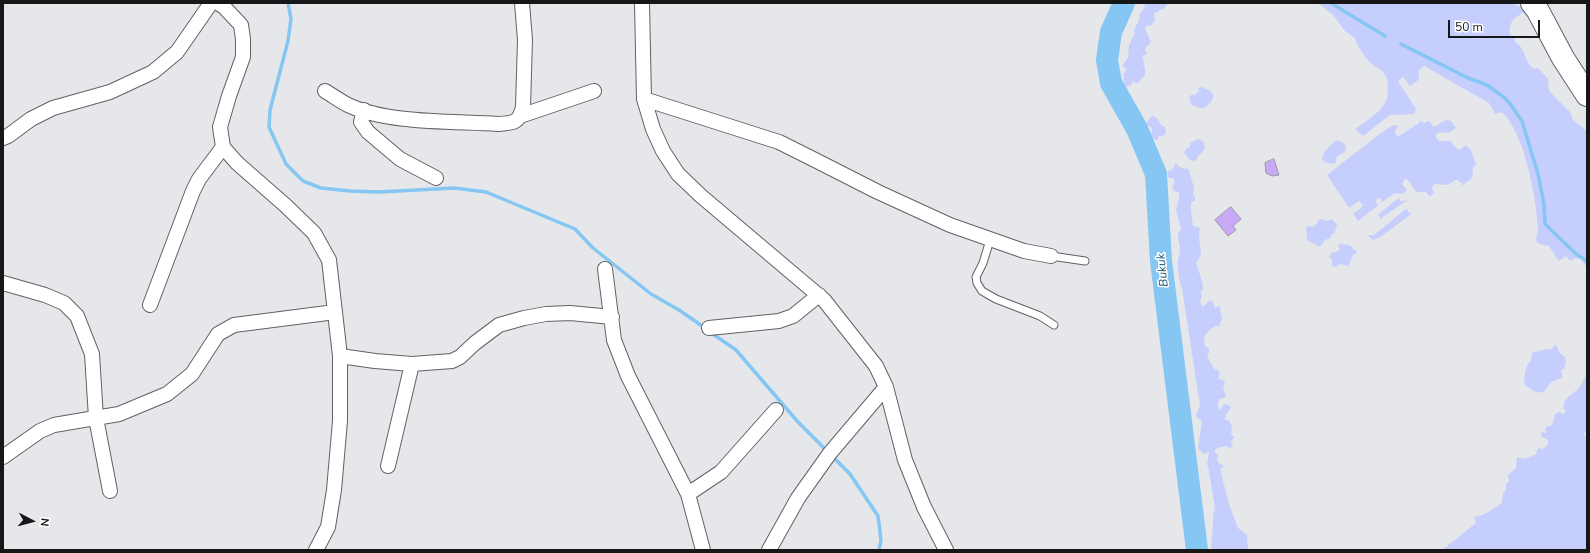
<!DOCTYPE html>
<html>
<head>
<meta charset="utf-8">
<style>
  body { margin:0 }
  #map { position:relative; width:1590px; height:553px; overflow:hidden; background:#e6e7ea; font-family:"Nunito Sans",sans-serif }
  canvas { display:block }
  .frame { position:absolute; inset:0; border:4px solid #171718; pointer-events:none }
  .north { position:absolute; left:12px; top:501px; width:40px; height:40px; -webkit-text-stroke:3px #fff; paint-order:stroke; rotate:96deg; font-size:11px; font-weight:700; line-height:16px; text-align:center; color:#171718 }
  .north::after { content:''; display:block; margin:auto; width:14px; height:18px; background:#171718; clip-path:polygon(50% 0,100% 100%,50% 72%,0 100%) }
  .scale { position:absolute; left:1448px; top:20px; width:92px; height:18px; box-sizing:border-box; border:2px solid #171718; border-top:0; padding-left:5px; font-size:12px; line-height:14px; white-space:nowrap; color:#171718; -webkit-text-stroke:3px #fff; paint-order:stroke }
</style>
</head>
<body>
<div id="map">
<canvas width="1590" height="553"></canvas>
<div class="frame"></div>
<div class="north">N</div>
<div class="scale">50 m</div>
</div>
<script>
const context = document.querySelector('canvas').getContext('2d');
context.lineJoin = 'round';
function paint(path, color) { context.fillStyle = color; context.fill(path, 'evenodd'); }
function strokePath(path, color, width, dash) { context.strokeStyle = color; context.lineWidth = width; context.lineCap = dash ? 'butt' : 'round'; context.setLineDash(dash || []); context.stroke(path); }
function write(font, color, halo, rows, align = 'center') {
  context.font = font + ' "Nunito Sans",sans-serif'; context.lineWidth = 3; context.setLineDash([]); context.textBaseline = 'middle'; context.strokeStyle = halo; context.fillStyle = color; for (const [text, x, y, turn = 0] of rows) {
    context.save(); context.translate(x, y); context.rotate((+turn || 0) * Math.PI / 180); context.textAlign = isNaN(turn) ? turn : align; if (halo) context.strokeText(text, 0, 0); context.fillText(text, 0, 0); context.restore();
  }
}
const green = new Path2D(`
  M1143,3h25l-5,7 -3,-1 -2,3 -4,1 1,7 -4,6 -4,-1 -2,3 6,14 -6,6 2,7h-4l-1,2 2,5 -1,3 2,2v8l-7,8 -6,-1 -1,4 -2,-1 -2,2 -3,-2v-7l-1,-3 4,-6 -5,-3 6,-8 1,-13 6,-12 -1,-3 5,-10 1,-7 5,-6z
  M1318,3h195l4,3h9v4c-7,7 -19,9 -16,25l5,2v5c12,7 8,19 19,27l4,-1 10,11 1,12 21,21 3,8 14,11v137l-6,-9 -6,-1 -5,3 -4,-5 -7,5 -10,-15 -10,-2 -3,-3c0,-5 2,-8 2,-12 -2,-32 -13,-95 -36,-117l-7,2 -6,-11 -65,-37 -5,4c-1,12 2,8 -9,16l-7,-9 -5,4 18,28 -2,5 -24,1 -27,21 -8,-7c15,-11 34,-20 33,-41 0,-8 -1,-12 -6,-17 -3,-3 -7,-4 -10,-7 -7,-7 -15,-17 -17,-26l-10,-7 -12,-16z
  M1201,87c3,1 7,2 9,4 8,5 -1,16 -8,17 -4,0 -7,-2 -11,-4l-2,-7 2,-2h4l4,-4 -1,-3z
  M1152,116l5,2 4,7 4,2 1,6 -3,3h-4l-2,4 -3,-1 -3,-3 1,-8 -5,-3v-3z
  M1446,120l5,1 5,7c-6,4 -9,6 -16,4l-4,2v4l4,3h11l4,6 4,3 7,-5 5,5 5,14 -4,6c4,8 -5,11 -10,16v-3l-6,-3 -9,5 -13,-1 -2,4 2,5 -4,4 -4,-5h-7l-4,-1 -7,-11 -3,-1 -3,5 5,6 -4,4 -8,-1 -13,9 -1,-3 -4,-1 -1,4 2,3 2,-1 -22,17 -5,-7 8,-6 2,-3 -4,-4 -10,7 -22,-33 58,-45 9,-5 4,1 -3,5 1,4 3,1 20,-13 1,-2 4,2 5,-2 5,6z
  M1198,139l5,2 2,6 -4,7 -3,2 -1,3 -2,2 -5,-1 -6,-7 2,-4 4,-2v-4z
  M1336,140l6,2 4,4 -1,6 -8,4 -2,8 -11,-2 -2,-3 3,-8z
  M1176,163l2,3 6,3 3,-1 2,2 5,18 -1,5 2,4v4l-4,1v7l2,17 7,2c0,4 -1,7 -1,10 1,11 5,15 -3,25 3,10 7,17 7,27l-3,2 2,3 -2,7 3,5 7,-7 3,2 2,6 4,-2 2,2 -1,3 1,2 1,6 -3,7h-4c-8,6 -13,9 -10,20l4,3v3l-2,2 2,6 5,9 4,1 2,3 -2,5 6,3 1,3 -2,4 3,8 -4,3 -3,-1 -1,7 2,6 4,-7 6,2 1,2 -5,6 -1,6h3l4,6 -1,8 3,3 -3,5 2,3 -1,2 -3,1 -2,-2 -10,2 -3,3 5,5 -2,2 2,6 4,1v2l-3,2 9,35 9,24 9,7 1,15h-37l2,-27v-8l2,-7 -7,-42 -1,-1 2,-13 -6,2 -5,-6 4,-27 -5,-3 -1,-3 4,-9 -18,-118c-2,-3 -5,-22 -4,-26 0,-4 2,-8 2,-12 0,-5 -2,-9 -2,-13 0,-3 1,-6 3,-8l-5,-19 3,-12v-6l-5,-1 -2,-4 3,-5 -2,-4h-4l-1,-2v-5l4,-1z
  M1415,195l-35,24v-3l-2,-1 23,-19 -2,2 1,3h5z
  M1407,208l1,4 3,2 -29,22 -9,4 -6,-5h7z
  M1321,219l7,2 4,-2 5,6 -3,9h-2l-2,4 -5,2 -5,7 -13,-7 -1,-12 3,-2 3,1 4,-2 2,-5z
  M1340,244l9,1 4,3 -1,2h4l1,4 -2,-1c-5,5 -4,10 -7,13l-8,-2 -4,3 -4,-1v-6l-3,-3 3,-5 2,1 6,-3 -2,-4z
  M1554,346h3l2,6 6,5 1,6 -2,6 -3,1 1,3v5l-11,4 -7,10c-9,2 -13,-3 -20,-8 1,-6 0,-12 3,-18 3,-5 5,-6 5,-13l10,-3 10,-1z
  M1587,374v54l-3,7 3,3v112h-145l34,-27 -2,-6c11,-1 20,-9 28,-14l1,-10 3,-3v-6l3,-3 -1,-6 8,-7 1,-11 8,2 11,-5 2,-6 5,1 5,-4v-5l-6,-3 -1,-5 6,1 -2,-3 2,-4h4l3,-6 1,-6 4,-2 4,2 3,-3 -3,-4 3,-8 13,-11z`);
const stream = new Path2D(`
  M288,3l3,16 -3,22 -18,69 -1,17 17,37 17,17 18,7 29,3 29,1 75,-4 32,4 89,37 18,19 58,46 28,16 26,18
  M1331,3l54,33
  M1401,44l67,34 19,7 18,13 6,7 11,16 16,53 6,30 1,20 31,30 11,7
  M710,332l26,18 62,72 29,29
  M831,455l19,19 28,42 3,24 -2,10`);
const river = new Path2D(`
  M1124,3l-13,29 -4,28 4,23 26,46 19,45 5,87 36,289`);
const building = new Path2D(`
  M1274,159l5,16 -7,1 -6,-3 -1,-10z
  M1231,207l10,12 -8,7 3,4 -8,6 -13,-16z`);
const lane = new Path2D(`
  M990,240l-7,23 -7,14 1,6 5,8 14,8 44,17 14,9
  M1051,256l34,5`);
const street = new Path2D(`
  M218,3l6,4 17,18 2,14v18l-14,39 -9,31 3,20 14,16 48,42 29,28 15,27 11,96v65l-6,69 -6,37 -12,23
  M642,3l2,96 9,30 10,22 15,23 23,22 123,104 52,66 10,21 19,73 19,47 22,43
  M325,91c7,4 15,10 23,14 40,19 106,16 150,19 16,-1 21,-1 25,-17l2,-67 -3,-37
  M644,99l135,43 36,18 63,32 72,33 74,26 27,5
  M364,110l-3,12 7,10 32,27 36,19
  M520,116l74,-25
  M3,138l5,-2 23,-17 22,-11 57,-16 43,-20 24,-20 34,-49
  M605,269l9,71 14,36 60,118 15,56
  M3,283l42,12 19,8 13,13 15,38 4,64 14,73
  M150,305l43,-114 6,-12 24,-32
  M709,328l70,-7 14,-5 26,-21
  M340,356l35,5 37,3 40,-3 8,-4 15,-14 24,-18 25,-7 22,-4 24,-1 42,4
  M3,457l37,-26 14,-6 65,-11 48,-20 25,-20 26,-40 16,-9 101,-13
  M388,466l24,-102
  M688,494l33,-22 55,-62
  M769,550l29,-52 32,-45 56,-66`);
const primary = new Path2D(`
  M1532,3l6,8 25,47 24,37`);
const waterNames = [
  ["Bukuk",1163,270,-96]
];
paint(green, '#c6cefe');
strokePath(stream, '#85c6f2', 3.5);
strokePath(river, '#85c6f2', 22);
paint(building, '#c8a9f8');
strokePath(building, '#9b9a9d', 1);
strokePath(lane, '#616264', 9);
strokePath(street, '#616264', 16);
strokePath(primary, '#616264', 24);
strokePath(lane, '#fff', 7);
strokePath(street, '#fff', 14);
strokePath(primary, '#fff', 22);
write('italic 12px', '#0f5175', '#fff', waterNames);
</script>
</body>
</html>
